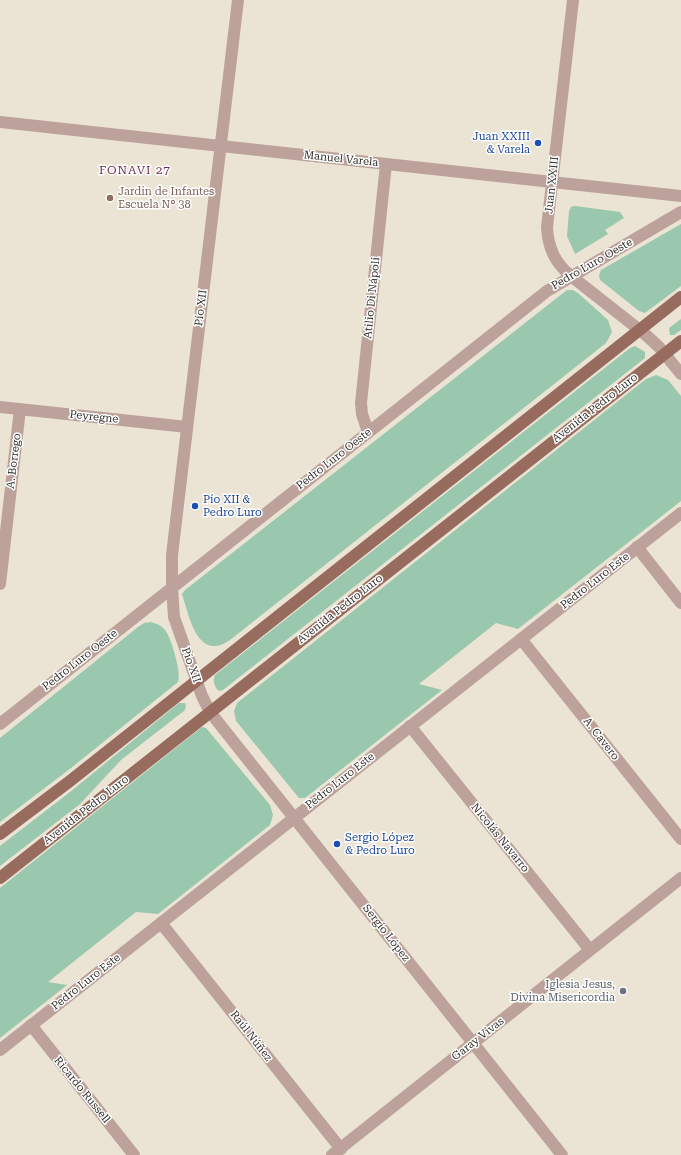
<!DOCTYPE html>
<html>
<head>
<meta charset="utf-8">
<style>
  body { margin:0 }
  canvas { display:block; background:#ebe3d3 }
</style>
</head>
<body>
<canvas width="681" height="1155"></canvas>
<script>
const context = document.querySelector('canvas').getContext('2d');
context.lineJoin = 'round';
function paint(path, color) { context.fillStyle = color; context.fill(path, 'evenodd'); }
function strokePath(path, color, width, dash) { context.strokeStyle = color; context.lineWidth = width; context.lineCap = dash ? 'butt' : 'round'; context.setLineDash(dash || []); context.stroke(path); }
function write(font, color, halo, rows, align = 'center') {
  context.font = font + ' "Roboto Serif",serif'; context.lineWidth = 3; context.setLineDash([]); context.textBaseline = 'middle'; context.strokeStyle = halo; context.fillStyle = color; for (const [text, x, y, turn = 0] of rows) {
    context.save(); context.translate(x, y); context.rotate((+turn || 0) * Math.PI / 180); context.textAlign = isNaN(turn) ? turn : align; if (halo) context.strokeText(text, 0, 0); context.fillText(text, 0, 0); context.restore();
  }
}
const green = new Path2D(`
  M575,206l45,6 4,6 -19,12 3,4 -33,20 -8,-18 2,-25 2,-4z
  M681,224v62l-36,27 -6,-2 -39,-31 -1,-5 2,-5z
  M567,290h6l5,3 30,27 4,12 -6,11 -376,297c-33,23 -41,-25 -48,-46l3,-4z
  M681,319v11l-7,5h-4l-1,-7z
  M635,346l10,6v6l-422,332 -4,1c-4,-3 -7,-11 -4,-16l415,-327z
  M656,375l12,5 13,16v105l-163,128 -22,-6 -77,61 23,6 -137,108h-6l-63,-77 -2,-10 3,-8 409,-324z
  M151,622c6,2 10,3 14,8 6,7 17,44 13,52l-107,86 -71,54v-84l138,-111 6,-4z
  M179,703h6l1,2 -1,5 -64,50 -41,44 -80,62v-20l70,-54z
  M202,727l4,1 64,77 3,10 -3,10 -112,89 -22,-2 -88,70 19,3 -67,53v-150z`);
const minor = new Path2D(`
  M0,122l681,74
  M571,276c-16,-13 -23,-28 -24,-49l26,-227
  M0,407l187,20
  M368,432l-6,-18 -1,-11 25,-239
  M637,547l44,56
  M0,584l20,-175
  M172,588v-33l66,-555
  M521,639l160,200
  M410,726l180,224
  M161,923l180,226
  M31,1025l103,130
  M332,1155l349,-277`);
const tertiary = new Path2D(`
  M571,276l75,59 13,12 22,27
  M172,588l2,29 28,79 8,16 352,443
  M0,724l547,-433 134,-79
  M0,1050l681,-537`);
const primary = new Path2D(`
  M0,834l70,-53 611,-484
  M0,878l681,-537`);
const markers = [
  [538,143,4,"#1a4fb4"],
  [110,198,4,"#8d6e63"],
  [195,506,4,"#1a4fb4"],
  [337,844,4,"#1a4fb4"],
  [623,991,4,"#6b7280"]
];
const transitNames = [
  ["Juan XXIII",530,137,"right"],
  ["& Varela",530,150,"right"],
  ["Pío XII &",203,500],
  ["Pedro Luro",203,513],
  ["Sergio López",345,838],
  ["& Pedro Luro",345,851]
];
const streetNames = [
  ["Manuel Varela",341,159,6],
  ["Juan XXIII",552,185,-84],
  ["Pedro Luro Oeste",592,264,-30],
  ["Atilio Di Nápoli",372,298,-84],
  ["Pío XII",201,308,-83],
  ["Avenida Pedro Luro",595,408,-38],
  ["Peyregne",94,417,6],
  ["Pedro Luro Oeste",334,459,-38],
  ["A. Borrego",14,461,-83],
  ["Pedro Luro Este",595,581,-38],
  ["Avenida Pedro Luro",340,609,-38],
  ["Pedro Luro Oeste",80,660,-38],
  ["Pío XII",191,665,70],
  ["A. Cavero",601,739,52],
  ["Pedro Luro Este",340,781,-38],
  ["Avenida Pedro Luro",86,810,-38],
  ["Nicolás Navarro",500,838,51],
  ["Sergio López",386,933,52],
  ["Pedro Luro Este",86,982,-38],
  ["Raúl Núñez",251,1036,52],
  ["Garay Vivas",478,1039,-38],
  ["Ricardo Russell",82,1090,51]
];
const educationNames = [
  ["Jardin de Infantes",118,192],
  ["Escuela N° 38",118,205]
];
const worshipNames = [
  ["Iglesia Jesus,",615,985],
  ["Divina Misericordia",615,998]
];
const neighbourhoodNames = [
  ["FONAVI 27",135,170]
];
paint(green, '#99c8ae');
strokePath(minor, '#bca29a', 12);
strokePath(tertiary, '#bca29a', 12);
strokePath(primary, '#976b5d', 12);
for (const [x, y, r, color] of markers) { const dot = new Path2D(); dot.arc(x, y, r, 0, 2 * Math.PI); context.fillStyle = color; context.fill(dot); strokePath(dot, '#fff', 1.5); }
write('11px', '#164399', '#fff', transitNames, 'left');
write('11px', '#322f29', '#fff', streetNames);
write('11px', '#785e54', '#fff', educationNames, 'left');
write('11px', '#5b616d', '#fff', worshipNames, 'right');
context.letterSpacing = '1px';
write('12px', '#6e2d4e', '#fff', neighbourhoodNames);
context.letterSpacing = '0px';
</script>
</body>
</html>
